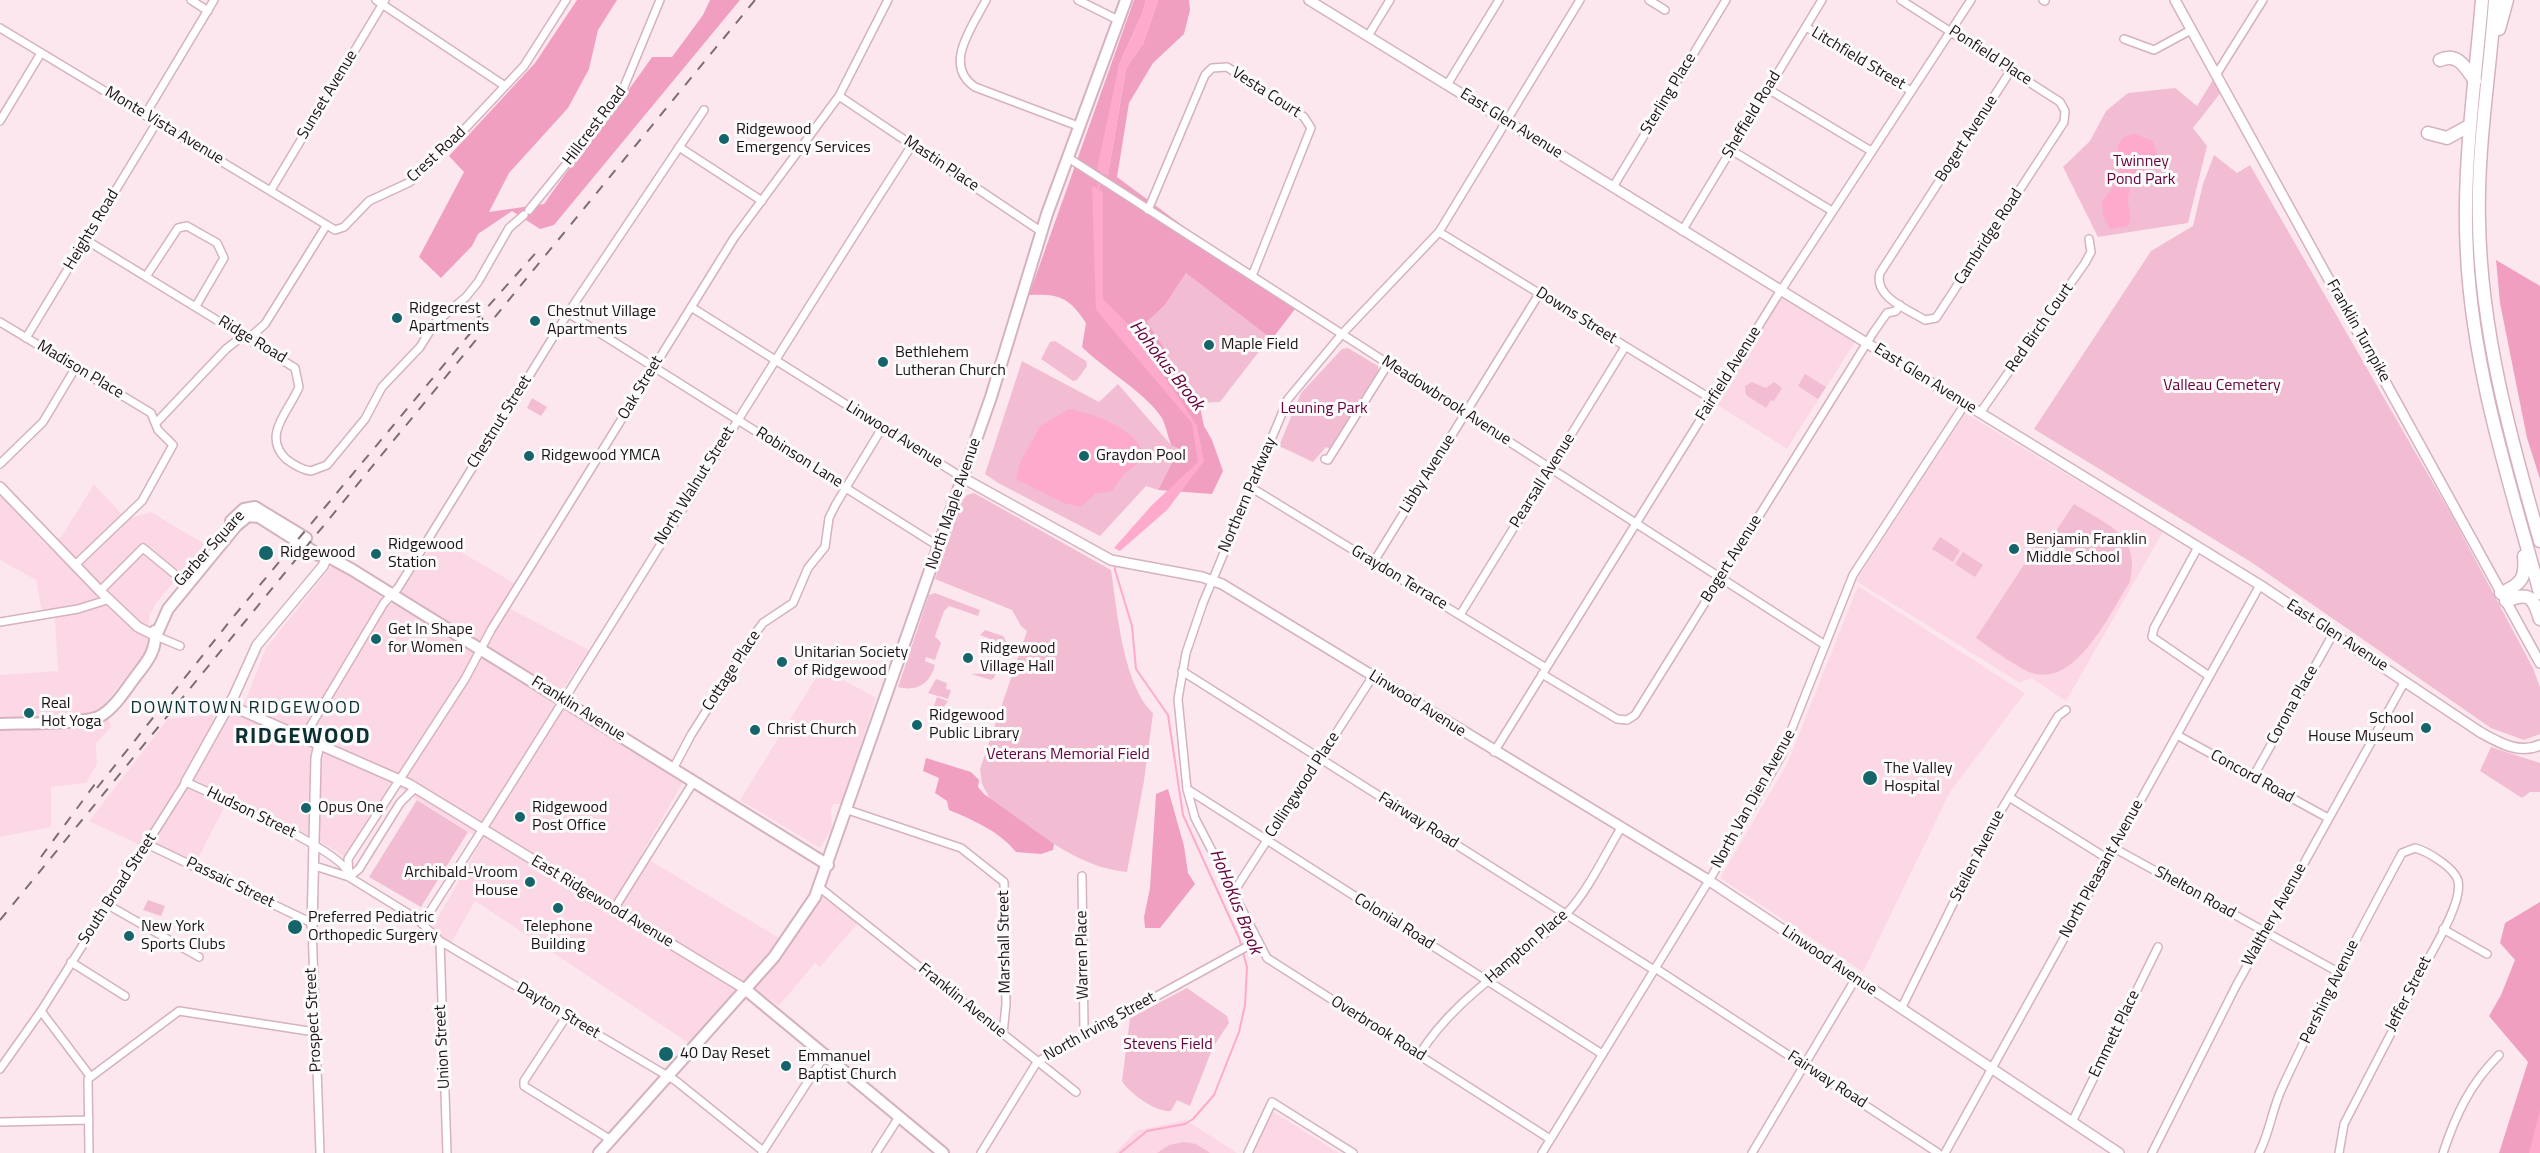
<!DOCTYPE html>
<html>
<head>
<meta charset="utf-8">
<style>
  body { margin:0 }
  canvas { display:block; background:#fde7ef }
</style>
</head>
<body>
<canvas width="2540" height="1153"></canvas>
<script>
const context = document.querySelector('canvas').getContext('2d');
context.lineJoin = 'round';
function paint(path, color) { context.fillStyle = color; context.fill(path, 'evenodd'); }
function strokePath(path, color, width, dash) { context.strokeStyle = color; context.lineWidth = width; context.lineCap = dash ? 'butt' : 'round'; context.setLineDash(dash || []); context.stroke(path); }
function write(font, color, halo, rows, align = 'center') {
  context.font = font + ' "Titillium Web",sans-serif'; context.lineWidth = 6; context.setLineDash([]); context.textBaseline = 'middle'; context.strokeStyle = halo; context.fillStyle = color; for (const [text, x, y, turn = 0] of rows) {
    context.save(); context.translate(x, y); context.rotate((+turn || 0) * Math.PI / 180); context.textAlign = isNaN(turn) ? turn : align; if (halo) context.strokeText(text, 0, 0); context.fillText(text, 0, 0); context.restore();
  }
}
const built = new Path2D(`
  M1781,296l74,46 -68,107 -73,-46z
  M1965,413l198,119 -97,169 -35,-23 -11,5 -164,-102z
  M94,484l32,35 25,-7 55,33 -50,58 -7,13 -1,34 -43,53 6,24 -15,17 1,20 -11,19 -35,4v40l-51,10v-162l58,-4 -3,-52 -14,-11 -5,-28 -36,-20v-65l48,52 14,-11z
  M437,538l82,48 -14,20 84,44 -34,51 128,81 -42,73 138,83 36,-53 43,38 -38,44 -5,-4 -36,43 -31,-22 -58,60 -215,-143 -24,42 -20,-13 51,-90 -91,-57 -46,74 -30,-19 -85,-42 -38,74 -103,-49 79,-102 67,-7 10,-11 21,-53 67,-84 59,41z
  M1858,586l167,107 -75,99 -87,180 -143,-94 67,-114z
  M822,668l54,30 -34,106h-8l-3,6 1,18 -12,20 -80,-48z
  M1272,1111l67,42h-91z
  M1186,1120l51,33h-122l21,-22z`);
const green = new Path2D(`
  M2216,75l6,16 -29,37 14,18 -19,77 -90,14 -35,-70 27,-26 16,-30 22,-18 47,-5 22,18z
  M2214,155l23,18 13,-8 202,351 81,152 7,19v47l-16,6 -33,-12 -240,-166 -217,-133 117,-178 42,-25 10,-42z
  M1186,273l85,63 -51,66 -21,1 -42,-49 -10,-32 18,-17z
  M1055,341l31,20 1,5 -10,14 -4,1 -32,-22 9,-17z
  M1348,348l30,18v10l-47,74 -5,-3 -13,15 -34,-16 22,-53 41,-44z
  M1022,361l77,41 19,-18 53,61 8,4 -21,41 -12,-4 -46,50 -102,-53 -13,-9z
  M1805,374l21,13 -8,12 -20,-13z
  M1752,382l14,6 8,-6 8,6 -8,13 -3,-1 -5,8 -20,-13 -1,-9z
  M532,398l15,9 -6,9 -14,-8z
  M974,493l137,77c6,39 12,115 42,143l-9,68 -17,91c-51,-4 -96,-45 -137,-73l-8,-15 -2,-15 47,-138 -6,-5 -9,-16 -77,-31 27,-78 5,-6z
  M2074,504c34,21 67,31 56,78 -21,32 -56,111 -103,89 -18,-9 -35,-22 -51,-33l66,-101 7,4z
  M1940,537l20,13 -7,12 -21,-13z
  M1963,552l20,13 -8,12 -20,-13z
  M935,593l45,17 -2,6 -29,-10 -5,5 -9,25 6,7 -6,17 -9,-3 -1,4 10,4c-5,19 -18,27 -37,22l31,-92z
  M985,630l18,6 4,7 -13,35 -3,2 -20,-6 19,-1 2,-6 4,1 5,-15 -3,-11 -18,-7z
  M936,679l11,4 -1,6 5,1 -3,9 -20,-6z
  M937,697l11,4 -7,10 -8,-2z
  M2491,747l49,16v29h-10l-8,6 -42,-27z
  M417,800l51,32 -47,75 -52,-30z
  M148,900l17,6 -4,10 -18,-6z
  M1187,988l40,28 2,7 -16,24 -23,59 -13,-6 -6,11c-15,2 -42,-18 -49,-30l8,-63z
  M1184,1142l12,2 14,9h-53l12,-8z`);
const forest = new Path2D(`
  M577,0h40l-19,30 -9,39 -21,39 -59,65 -20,39 55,-8c34,-50 74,-97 108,-147h20l31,-42 7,-15h30l-186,225 -14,4 -28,-18 -34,23 -6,12 -31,32 -22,-21 45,-85 -15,-16 86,-93z
  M1134,0h12l-3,12 -24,53 -11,110 18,-107 17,-24 15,-44h31l1,10 -6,24 -31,29 -24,40 -12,74 178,132 -23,30 -86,-66 -21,32 -18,17 52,81 5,23 8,14 11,31 -11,23 -54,-4 21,-41 -8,-4c-3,-8 -5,-19 -9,-27 -14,-23 -59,-50 -80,-71l4,-24c-17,-26 -27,-29 -57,-28z
  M2496,260l44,26v193l-13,-41 -27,-135z
  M926,758l45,14 8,8 -1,7 6,7 70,50 -1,6 -12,4 -25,-2c-17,-21 -43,-32 -67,-42l-2,-9 -12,-8 4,-15 -16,-7z
  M1168,789l16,57 4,27 7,11 -35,44h-15l-1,-11 6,-29 6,-94z
  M2540,902v251h-41l29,-91 -39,-46 12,-21 14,-35 -15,-17 5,-20z`);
const water = new Path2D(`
  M1146,0h12l-15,44 -17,24 -18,108 -11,-7 22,-104 24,-53z
  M2135,134l18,7 5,15 -4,11c-15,6 -24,15 -26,31 -1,10 6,17 0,28l-18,3 -7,-14 -1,-13 17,-23c1,-17 -10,-43 16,-45z
  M1092,186l11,6v107l33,33 61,94 7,35 -37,49 -47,41 -6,-3 38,-43 46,-43 -6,-39 -96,-113z
  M1069,409c26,5 72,21 75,49l-21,17 -11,16 -17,3 -14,13 -17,-4 -48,-24 4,-16 20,-37z
  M2540,1110v43h-11z`);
const stream = new Path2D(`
  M1098,190l5,-21
  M1115,564v6l17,56 4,43 32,46 15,100 56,123 8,29 -2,38 -6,27 -25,63 -21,24 -8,5 -38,7 -27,22`);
const street = new Path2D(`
  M191,0l17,11
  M376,0l129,86
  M986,0c-13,26 -44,65 -11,87l103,39
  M1078,0l40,20
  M1649,0l16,10
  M1901,0l159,102 5,9 -1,11 -128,196 -11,2c-16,-10 -52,-23 -45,-47l131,-203
  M2043,0l2,1
  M1806,27l105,64
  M0,28l335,202 9,-3 25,-26 41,-19 49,-47 65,-69 42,-66
  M1368,36l22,-36
  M2124,39l30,11 37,-20
  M2216,75l47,-75
  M1447,85l52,-85
  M1768,89l103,62
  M839,96l203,136
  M145,115l69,-115
  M0,121l41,-68
  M679,147l83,54
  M1731,150l101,61
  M1067,157l758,488
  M1613,187l113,-187
  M271,190l114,-190
  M529,210l90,-111 41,-99
  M1148,210l57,-135 7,-7 15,-1 77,50 7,11 -59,148
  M1682,231l140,-231
  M1439,232l274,168
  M86,240l209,128 4,19c-9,23 -38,48 -13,72 8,6 16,11 25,12l16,-6 38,-46 17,-32 38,-40 15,-24 31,-26 12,-15 31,-54 15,-13
  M147,275l31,-47 9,-2 30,17 7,15 -28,48
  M691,307l272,171
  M568,313l370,233
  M0,322l151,91 7,17 15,15 -31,56 -67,64
  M26,338l131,-216
  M249,338l16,-14 61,-98
  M1980,413l105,-150 6,-11 -2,-13
  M156,423l70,-74 18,-14
  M1325,459l3,1 60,-96
  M0,464l43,-42 33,-55
  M1252,488l294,180
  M2198,547l-44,81 -2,9 57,39
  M1373,563l166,-269
  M100,591l43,-43 39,32
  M1460,615l165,-268
  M0,622l78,-13 32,-10
  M156,636l24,10
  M1182,671l472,299
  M1542,674l75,45 10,1 8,-5 238,-382 14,-20 9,-2 4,-6
  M2177,735l151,83
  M304,737l80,-134 14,-15 170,-275 136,-203
  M1494,752l282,-454 195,-298
  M673,769l18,-34 63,-100 9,-12 30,-20 15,-35 17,-21 4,-29 7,-14 46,-76
  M2253,777l80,-143
  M1187,789l415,265
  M2009,797l99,62
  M845,809l116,39 43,34 2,122 -3,30
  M147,844l165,79
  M2114,848l224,124
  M315,866l34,11 68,42 23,22 236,140 87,70
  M1082,876l2,153 3,5
  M349,877l-1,-18 117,-180 26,-49 243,-392 105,-142 49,-96
  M349,877l10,-8 41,-66 15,-15
  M819,887l257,205
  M1233,893l140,-217
  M108,905l91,52
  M614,909l80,-128
  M422,924c166,-257 323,-521 490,-779
  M312,926l8,227
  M2443,929l44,25
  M440,941l7,212
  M71,962l54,34
  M1655,968l283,185
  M1901,1009l90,-182 67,-111 8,-6
  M41,1011l49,65
  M566,1017l-42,64v5l87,54
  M1419,1055c37,-60 100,-93 148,-142 21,-22 38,-59 54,-85
  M0,1069l41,-58 145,-229c28,13 155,68 161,90
  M0,1122l89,-2
  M2072,1122l86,-175
  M1550,1139l-283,-181 -72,-140 -8,-29 -9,-90 8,-46 17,-50 85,-204 54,-65 97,-102 141,-232
  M89,1153l-1,-74 91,-68 136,21
  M762,1153l63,-98
  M876,1153l23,-36
  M981,1153l56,-91 220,-121
  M1248,1153l24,-51 81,51
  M1542,1153l171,-279 68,-118 72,-181 112,-171
  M1752,1153l104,-175
  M1945,1153l315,-568
  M2152,1153l84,-167 169,-305
  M2259,1153c11,-21 13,-44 23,-65 37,-80 78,-157 120,-235l13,-5c12,3 40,20 43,33 7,28 -48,101 -58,135l-56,108 -5,29
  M2443,1153c13,-39 27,-69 56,-98`);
const secondary = new Path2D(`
  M1309,0l951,585 220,147c18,10 39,23 60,13
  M2175,0l365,663
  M963,478l148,82 91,17 20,7 483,294 414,275
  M0,487l100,104 38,36 18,9
  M229,705l180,79 336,205
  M186,782l48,-86 23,-51 66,-79 4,-10
  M312,926l4,-168 3,-14`);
const primary = new Path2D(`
  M231,521l13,-12 11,-2 51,31
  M156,636l12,-27 68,-83 12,-10 11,1 60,38 8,1 24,13 477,296
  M0,724c20,-1 88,1 102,-9 14,-9 24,-26 34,-39 11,-14 21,-26 19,-45
  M745,989l198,164
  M599,1153l175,-196 41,-60 176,-500 56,-183 79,-214`);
const highway = new Path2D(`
  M2482,0c-7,85 -20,169 -15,255 6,116 42,226 73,338
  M2495,0c-5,74 -18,147 -16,222 2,110 31,214 61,319
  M2499,29l8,-29
  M2440,60c18,-8 26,8 35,21
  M2428,133l19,5 22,-12
  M2501,593c21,-9 25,-15 23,-37
  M2506,601c23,-9 27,-5 34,18`);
const rail = new Path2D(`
  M475,321l66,-74
  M97,788l137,-172 249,-298
  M41,857l57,-77
  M0,920l755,-920`);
const markers = [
  [724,139,6,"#15646a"],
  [397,318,6,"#15646a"],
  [535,321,6,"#15646a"],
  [1209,345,6,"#15646a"],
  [883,362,6,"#15646a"],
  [529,456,6,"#15646a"],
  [1084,456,6,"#15646a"],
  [2014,549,6,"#15646a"],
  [266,553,8,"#15646a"],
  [376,554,6,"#15646a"],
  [376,639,6,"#15646a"],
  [968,658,6,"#15646a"],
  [782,662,6,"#15646a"],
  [29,713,6,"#15646a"],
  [917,725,6,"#15646a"],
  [2426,728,6,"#15646a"],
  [755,730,6,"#15646a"],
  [1870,778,8,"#15646a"],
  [306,808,6,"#15646a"],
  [520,817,6,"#15646a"],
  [530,882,6,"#15646a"],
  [558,908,6,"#15646a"],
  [295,927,8,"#15646a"],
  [129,936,6,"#15646a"],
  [666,1054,8,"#15646a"],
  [786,1066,6,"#15646a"]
];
const streetNames = [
  ["Ponfield Place",1990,56,33],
  ["Litchfield Street",1858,59,31],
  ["Vesta Court",1266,93,33],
  ["Sterling Place",1669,94,-59],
  ["Sunset Avenue",328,95,-59],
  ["Sheffield Road",1752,115,-59],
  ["East Glen Avenue",1511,124,32],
  ["Monte Vista Avenue",164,126,31],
  ["Hillcrest Road",595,126,-53],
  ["Bogert Avenue",1967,139,-57],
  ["Crest Road",437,155,-43],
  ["Mastin Place",941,164,34],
  ["Heights Road",92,230,-59],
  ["Cambridge Road",1989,237,-57],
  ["Downs Street",1576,316,32],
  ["Red Birch Court",2040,328,-55],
  ["Franklin Turnpike",2358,331,61],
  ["Ridge Road",252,340,31],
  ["Madison Place",80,370,31],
  ["Fairfield Avenue",1729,374,-58],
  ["East Glen Avenue",1925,379,32],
  ["Oak Street",641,388,-59],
  ["Meadowbrook Avenue",1446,401,33],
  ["Chestnut Street",500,422,-58],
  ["Linwood Avenue",894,435,32],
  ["Robinson Lane",799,458,32],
  ["Libby Avenue",1428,474,-58],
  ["Pearsall Avenue",1543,481,-58],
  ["North Walnut Street",695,486,-58],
  ["Northern Parkway",1248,495,-67],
  ["North Maple Avenue",954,504,-71],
  ["Garber Square",210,549,-48],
  ["Bogert Avenue",1732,559,-58],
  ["Graydon Terrace",1399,578,31],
  ["East Glen Avenue",2337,636,33],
  ["Cottage Place",732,671,-57],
  ["Linwood Avenue",1417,704,32],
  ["Corona Place",2293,705,-61],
  ["Franklin Avenue",578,709,32],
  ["Concord Road",2252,777,29],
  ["Collingwood Place",1303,785,-57],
  ["North Van Dien Avenue",1754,799,-61],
  ["Hudson Street",251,813,26],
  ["Fairway Road",1418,821,32],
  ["Steilen Avenue",1978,856,-63],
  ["North Pleasant Avenue",2102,869,-61],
  ["Passaic Street",230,883,26],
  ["South Broad Street",118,889,-57],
  ["Shelton Road",2195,893,29],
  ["East Ridgewood Avenue",602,902,31],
  ["Walthery Avenue",2275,915,-61],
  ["Colonial Road",1394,922,32],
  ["Marshall Street",1005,942,-91],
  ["Hampton Place",1527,947,-41],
  ["Warren Place",1083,955,-91],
  ["Linwood Avenue",1829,961,34],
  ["Pershing Avenue",2330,992,-64],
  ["Jeffer Street",2409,994,-63],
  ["Franklin Avenue",962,1001,39],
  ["Dayton Street",558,1011,31],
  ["Prospect Street",314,1020,-93],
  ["North Irving Street",1100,1027,-29],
  ["Overbrook Road",1378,1029,32],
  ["Emmett Place",2115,1034,-64],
  ["Union Street",443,1047,-93],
  ["Fairway Road",1827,1080,33]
];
const poiNames = [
  ["Ridgewood",736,130],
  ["Emergency Services",736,148],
  ["Ridgecrest",409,309],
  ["Apartments",409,327],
  ["Chestnut Village",547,312],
  ["Apartments",547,330],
  ["Maple Field",1221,345],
  ["Bethlehem",895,353],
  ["Lutheran Church",895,371],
  ["Ridgewood YMCA",541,456],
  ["Graydon Pool",1096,456],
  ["Benjamin Franklin",2026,540],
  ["Middle School",2026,558],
  ["Ridgewood",388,545],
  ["Station",388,563],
  ["Ridgewood",280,553],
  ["Get In Shape",388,630],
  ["for Women",388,648],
  ["Ridgewood",980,649],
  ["Village Hall",980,667],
  ["Unitarian Society",794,653],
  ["of Ridgewood",794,671],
  ["Real",41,704],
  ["Hot Yoga",41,722],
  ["Ridgewood",929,716],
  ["Public Library",929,734],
  ["School",2414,719,"right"],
  ["House Museum",2414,737,"right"],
  ["Christ Church",767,730],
  ["The Valley",1884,769],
  ["Hospital",1884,787],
  ["Opus One",318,808],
  ["Ridgewood",532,808],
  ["Post Office",532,826],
  ["Archibald-Vroom",518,873,"right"],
  ["House",518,891,"right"],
  ["Preferred Pediatric",308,918],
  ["Orthopedic Surgery",308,936],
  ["New York",141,927],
  ["Sports Clubs",141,945],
  ["Telephone",558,927,"center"],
  ["Building",558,945,"center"],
  ["40 Day Reset",680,1054],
  ["Emmanuel",798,1057],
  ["Baptist Church",798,1075]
];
const parkNames = [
  ["Twinney",2141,162],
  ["Pond Park",2141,180],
  ["Valleau Cemetery",2222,386],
  ["Leuning Park",1324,409],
  ["Veterans Memorial Field",1068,755],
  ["Stevens Field",1168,1045]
];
const waterNames = [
  ["Hohokus Brook",1166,366,52],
  ["HoHoKus Brook",1235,902,68]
];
const neighbourhoodNames = [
  ["DOWNTOWN RIDGEWOOD",246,709]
];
const districtNames = [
  ["RIDGEWOOD",303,738]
];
paint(built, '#fcd8e6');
paint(green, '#f2bdd2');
paint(forest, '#f19fc1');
paint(water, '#fdaacc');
strokePath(stream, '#fdaacc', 2);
strokePath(street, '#d5b2bf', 10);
strokePath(secondary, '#d5b2bf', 12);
strokePath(primary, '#d5b2bf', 14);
strokePath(highway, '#d5b2bf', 15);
strokePath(street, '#fff', 7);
strokePath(secondary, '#fff', 9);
strokePath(primary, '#fff', 10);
strokePath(highway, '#fff', 12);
strokePath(rail, '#7d6d73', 2, [10, 10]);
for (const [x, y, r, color] of markers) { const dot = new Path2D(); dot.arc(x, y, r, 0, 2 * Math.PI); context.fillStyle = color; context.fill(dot); strokePath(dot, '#fbfbfb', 2); }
write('16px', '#1e1217', '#fbfbfb', streetNames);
write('16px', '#1e1217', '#fbfbfb', poiNames, 'left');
write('16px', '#66033d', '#fbfbfb', parkNames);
write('italic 18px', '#64003b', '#fbfbfb', waterNames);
context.letterSpacing = '1.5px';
write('18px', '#0c2f32', '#fbfbfb', neighbourhoodNames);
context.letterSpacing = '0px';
context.letterSpacing = '1.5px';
write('bold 22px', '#0c2f32', '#fbfbfb', districtNames);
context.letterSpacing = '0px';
</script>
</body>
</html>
